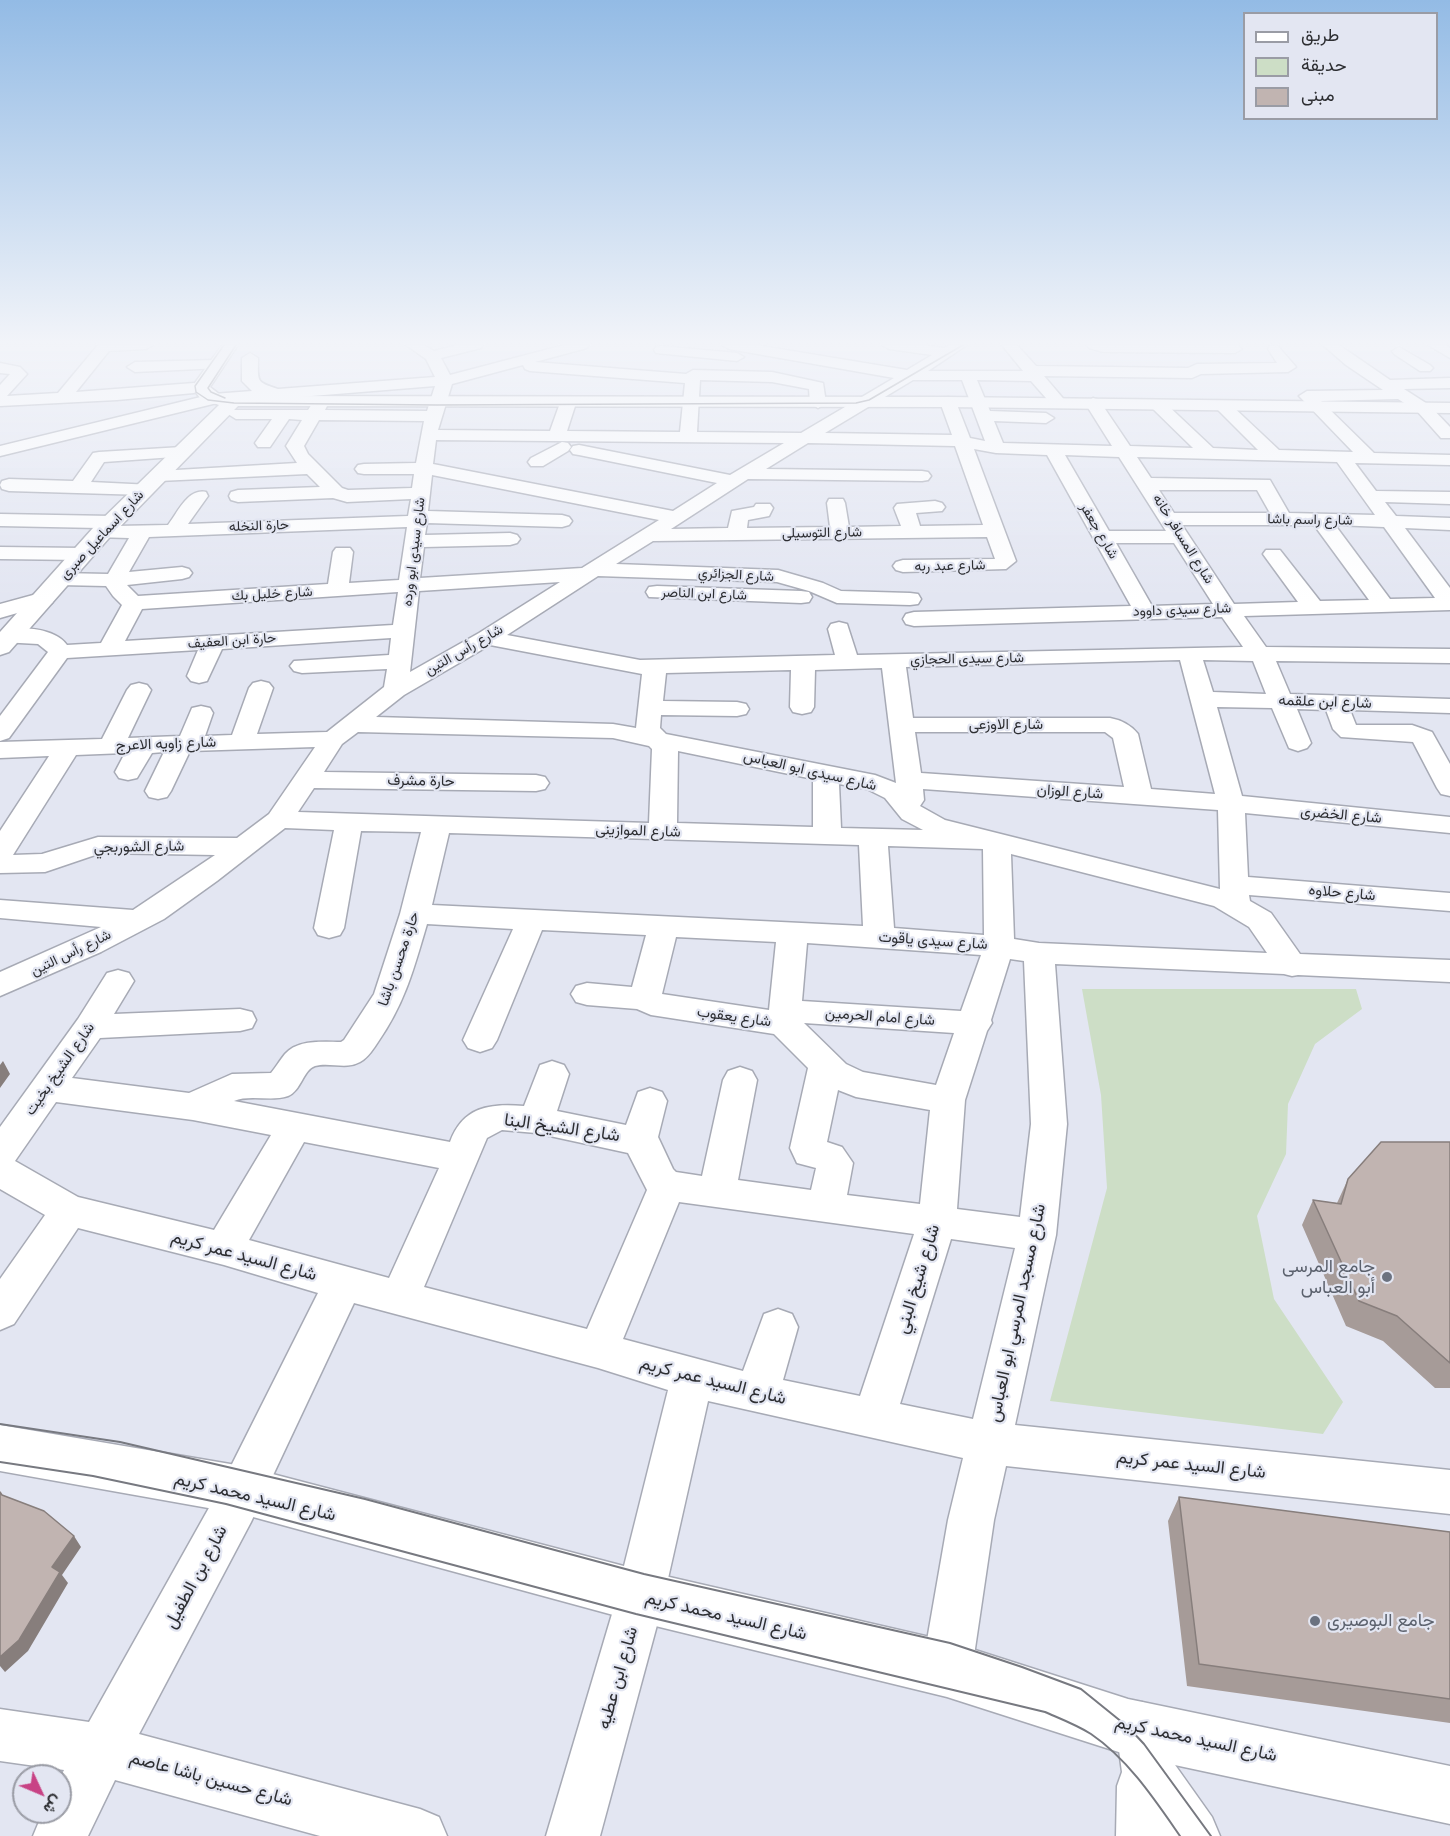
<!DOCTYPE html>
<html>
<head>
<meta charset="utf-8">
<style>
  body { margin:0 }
  #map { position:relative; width:1450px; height:1836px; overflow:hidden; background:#e3e6f2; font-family:"PT Sans",Vazirmatn,sans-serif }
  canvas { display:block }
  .legend { position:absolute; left:1243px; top:12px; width:195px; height:108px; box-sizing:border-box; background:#e3e6f2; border:2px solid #9a9ca5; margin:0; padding:8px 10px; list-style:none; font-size:18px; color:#2d2e32 }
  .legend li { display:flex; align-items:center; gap:12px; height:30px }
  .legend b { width:30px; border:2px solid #9a9ca5 }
  .north { position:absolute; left:12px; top:1764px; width:60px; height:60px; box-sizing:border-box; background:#e3e6f2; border:2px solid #9a9ca5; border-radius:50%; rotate:134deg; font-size:16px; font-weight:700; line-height:24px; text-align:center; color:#2d2e32 }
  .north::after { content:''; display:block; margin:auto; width:21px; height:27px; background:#c84385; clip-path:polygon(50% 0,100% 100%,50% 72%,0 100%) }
</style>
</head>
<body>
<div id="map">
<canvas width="1450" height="1836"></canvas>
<ul class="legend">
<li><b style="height:8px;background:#fff"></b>طريق</li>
<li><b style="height:16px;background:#cddec6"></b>حديقة</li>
<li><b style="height:16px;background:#c1b4b1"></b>مبنى</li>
</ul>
<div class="north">ش</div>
</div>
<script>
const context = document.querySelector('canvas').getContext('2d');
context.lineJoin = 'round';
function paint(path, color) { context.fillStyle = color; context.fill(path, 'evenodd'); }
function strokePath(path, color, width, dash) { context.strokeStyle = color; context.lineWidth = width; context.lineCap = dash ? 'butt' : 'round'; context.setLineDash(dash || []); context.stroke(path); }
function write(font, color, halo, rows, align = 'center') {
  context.font = font + ' "PT Sans",Vazirmatn,sans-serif'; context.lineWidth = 4.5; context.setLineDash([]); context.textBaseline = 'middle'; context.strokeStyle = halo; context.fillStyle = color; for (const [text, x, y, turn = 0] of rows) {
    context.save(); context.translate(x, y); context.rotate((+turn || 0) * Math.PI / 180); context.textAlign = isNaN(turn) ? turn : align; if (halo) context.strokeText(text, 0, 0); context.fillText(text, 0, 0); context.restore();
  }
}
const green = new Path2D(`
  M1082,989h274l6,20 -47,35 -27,60 -2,50 -29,62 17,83 69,103 -20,32 -273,-33 57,-213 -6,-93z`);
const minor = new Path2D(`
  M98,345h55l-7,4 -37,2 -33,41 118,-9 8,5 -8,5 -77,7 -117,6v-21l10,-11 -10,-1v-10l20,4 7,7 -20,22 51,-3z
  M406,345h18l10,6 24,-6h25l-2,3 -40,10 9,17 114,-30h25l-2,3 -52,14 151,12 7,-4 79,2 51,11 3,20 -8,5 -8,-5 -1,-14 -37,-7 -72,-2 -3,52 104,1 93,-55 -165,-29 -7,-4h34l151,25 25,-15 -43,-6 -7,-4h40l22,3 5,-3h18l-39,26h95l-21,-26h15l19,21 152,2 9,-4 80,-1 -9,-14 2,-3 7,-1 19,22 -8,5 -87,2 -9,4 -148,-2 23,27 -8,5 -6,-2 -22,-25 -54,-1 13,31 56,2 8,5 -8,5 -52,-2 9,22 109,3 -27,-43 8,-5 6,2 31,46 63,2 -42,-41 -2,-3 2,-3h12l50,47 45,2 -41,-41 -2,-3 8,-5 6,2 50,47 74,2 -54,-56 8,-5 76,-1 -37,-25 -23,-20h16l51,35 60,-2v10l-46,1 25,16 21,22v11h-9l-24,-27 -19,-12 -77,2 53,52 76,2v10l-95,-2 21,28 74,1v12l-65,-2 11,14 54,2v12l-45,-2 45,60v22l-206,6 22,31 184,2v14l-174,-2 14,33 160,5v14l-100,-3 6,15h56l20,7 18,32v32l-9,-2 -4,-6 -24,-46 -72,-5 -8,-8 -7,-19 -29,-1 14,34 -4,5 -9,3 -9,-3 -17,-40 -55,-1 25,89 208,21v16l-205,-20 3,64 202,16v18l-201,-16 1,6 21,12 29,41 150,6v22l-152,-7 -6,1 -8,-2 -229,-10 12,160 -11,111 -41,190 435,45v44l-444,-48 -12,54 -22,149 -7,18 -18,7 -18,-7 -7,-18 26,-149 15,-62 -255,-57 -48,213 -60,222h-54l66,-222 56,-224 -70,-22 -244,-65 -103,219 -112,212 281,75 19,8 8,19h-127l-205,-56 -27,56h-55l10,-24h17v-34l4,-8 -64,-9v-52l89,13 130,-232 99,-197 -94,-28 -146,-37 -64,96 -14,6v-51l45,-64 -45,-26v-62l78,-108 29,-46 11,-3 11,3 5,8 -20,33 126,-5 12,3 4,8 -4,8 -12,3 -140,7 -28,40 117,15 43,-19 39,-1c5,-6 9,-13 14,-19 13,-15 38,-12 56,-12l3,-2 30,-46 26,-80 21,-82 -60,-1 -17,97 -4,7 -11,3 -11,-3 -4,-7 20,-98 -49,-2 -68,53 -53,38 -63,33 -101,44v-24l101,-45 -101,-9v-18l133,10 82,-55 -114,-2 -56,19 -45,1v-42l49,-75 -49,2v-16l102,-3 25,-49 4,-5 8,-2 8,2 4,5 -23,48 52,-2 12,-28 9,-2 9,2 3,5 -8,23 27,-1 17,-47 4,-5 8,-2 8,2 4,5 -16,46 70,-2 57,-45 3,-18 -85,4 -8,-2 -4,-5 4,-5 95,-6 2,-17 -169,11 -15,32 -8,2 -8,-2 -4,-5 11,-26 -131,8 -58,80 -9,3v-25l48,-64 -10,-8 -37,-2 -1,-8c17,-10 55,-6 67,11l34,-2 21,-38 -9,-9 -7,-10 -46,-1 -7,-2 -3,-4 3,-4 7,-2 48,1 21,-36 -35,-1 -3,-4 3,-4 5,-1 -99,-2v-12l112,2 7,2 3,4 -5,4 51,-1c10,-13 20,-37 38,-33l2,4 -20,28 220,-8 3,-17 -64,3 -14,-4 -95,4 -7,-2 -2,-4 2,-4 7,-2 82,-3 -13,-13 -148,7 -6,-1 -3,-4 3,-4 6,-1 138,-8 -11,-17 16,-26 -13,-1 -19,28h-12l-3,-4 17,-24h-36l-8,-5 2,-4h78l7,-11 6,-2 8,5 -4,8 102,1 8,-25 -222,18 -213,52v-10l213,-52 39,-3 -10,-10v-23l8,-5 8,5c0,23 -3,24 20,31l157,-12 -9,-18zM523,365l2,4 5,2 155,12 -5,49 -113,-1 9,-28 -8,-5 -8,5 -10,28 -112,-1 14,-46zM913,380h49l23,61 -15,-3 -14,-36 -8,-5 -8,5 12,33 -127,-2zM319,420l105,1 -8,42 -52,1 -6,1 -3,4 3,4 6,1h50l-2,14 -64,2 -6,-2 -34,-34 -4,-8zM436,440l348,3 -54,32 -151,-30 -6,1 -3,4 3,4 6,1 138,28 -44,28 -240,-47zM808,443l147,3 28,79 -63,1 -4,-13 26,-2 3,-4 -3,-4 -7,-2 -38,3 -3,4 7,18 -52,1 -4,-24 -2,-4h-14l-2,4 3,24 -83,1 1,-8 21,-4 4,-8 -3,-4h-14l-2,3 -22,4 -4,17 -57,1 77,-50 174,2 6,-1 3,-4 -3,-4 -6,-1 -156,-2zM974,449l22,4 51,2 84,151 -217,6 -8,2 -3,5 3,5 8,2 308,-9 21,30 -386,8 -10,-31 -8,-2 -8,2 -3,5 7,26 -195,5 -133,-25 91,-59 179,6 32,9 28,12 73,2 8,-1 3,-5 -3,-5 -8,-1 -69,-2 -18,-8 -45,-13 -162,-6 37,-23 334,-4 8,22 -92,1 -7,2 -3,4 3,4 7,2 103,-3 10,-8zM1065,455l54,2 47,74h-57zM1137,457l200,5 38,53 -86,-2 -19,-33 -119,-2zM432,475l227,45 -77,48 -162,10 4,-31 86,-2 7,-2 3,-4 -3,-4 -7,-2 -85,2 2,-12 135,4 7,-2 3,-4 -3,-4 -7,-2 -134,-4zM1159,490h98l13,23h-96zM1182,525h132l55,75 -49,1 -40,-51h-14l-3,4 35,48 -64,2zM1335,525l49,2 51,71 -45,1zM407,527l-8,53 -50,3 4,-31 -3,-4h-14l-3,4 -5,32 -190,12 -11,-11 55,-6 7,-2 3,-4 -3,-4 -7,-2 -53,5 20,-35zM1116,543h58l39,61 -61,2zM560,582l-81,51 -69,39 9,-81zM398,592l-5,33 -268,16 17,-32zM490,645l152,29 -6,54 -23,-4 -237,-7 28,-22zM1180,660l35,134 -64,-5 -13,-55c-7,-9 -17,-14 -28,-16h-197l-7,-51zM1203,660l50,1 13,33 -53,-2zM882,668l14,115 -21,-8 -209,-41 -6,-6 1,-13 76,1 9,-2 3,-5 -3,-5 -9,-2 -74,-1 3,-28 125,-3 -1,37 3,5 9,2 9,-2 3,-5 1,-37zM358,732l255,6 36,8 3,3 -3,74 -351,-11 16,-24 222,3 9,-2 4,-6 -4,-6 -9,-2 -212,-3 18,-28zM915,732h190l8,6 11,49 -203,-14zM315,747l-46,67 -32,24 -139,-1 -56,17 -29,1 63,-100 49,-2 -10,19 4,6 9,2 9,-2 15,-25 12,-1 -19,39 4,6 9,2 9,-2 4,-6 19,-40zM678,751l135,28v48l-136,-4zM839,784l28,5 18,9 17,21 21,11 -82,-2zM923,789l295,21 2,79 -275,-69 -25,-14 4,-6zM449,833l410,12 4,81 -431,-21zM888,846l95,3 1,86 -90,-7zM1011,854l203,52 35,21 18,26 -228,-10 -25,-4zM427,924l86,5 -50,111 5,8 12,4 12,-4 5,-8 45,-110 104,5 -14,52 -45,-4 -11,3 -5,8 5,8 11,3 50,4 14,6 123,19 34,34 -18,80 7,15 19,5 -5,22 -73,-10 19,-100 -5,-9 -12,-4 -12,4 -5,9 -21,96 -26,-4 -3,-3 -15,-32 9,-36 -5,-9 -12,-4 -12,4 -12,33 -69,-14 12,-37 -5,-9 -12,-4 -12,4 -16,41c-35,-3 -61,1 -74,36l-216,-41c16,-7 37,1 54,-5 13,-5 15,-26 27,-30 15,-4 31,4 45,-4 9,-5 13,-13 18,-20 27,-39 36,-74 49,-118zM676,937l100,5 -7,68 -107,-16zM807,943l174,12 -20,56 -159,-10zM1010,959l14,2 7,163 -11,93 -63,-8 8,-109 22,-69 5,-8 -1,-3zM804,1023l150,10 -18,52 -73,-13 -17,-8zM838,1090l18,7 74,13 -10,94 -73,-9 6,-32 -11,-16 -15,-5zM56,1102l137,18 78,15 -57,95 -136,-33 -63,-36zM502,1130l34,3 92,20 19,37 -60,139 -163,-42 63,-149zM304,1142l135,26 -50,110 -140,-38zM679,1202l235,32 -54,162 -77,-16 15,-53 -6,-13 -14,-5 -14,5 -21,57 -120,-32zM951,1239l64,9 -42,171 -73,-15z
  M1087,345h150l5,4 -7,4 -132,-1 -14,-4z
  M1428,345h18l4,3v10z
  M661,346l76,7 7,4 -7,4 -81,-8 -2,-3 2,-3z
  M1399,347l31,18 3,3 -3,3h-10l-26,-17 -2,-3z
  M216,360l8,5 -3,3 -86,4 -8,-5 8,-5z
  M562,442l6,1 3,4 -3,4 -25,15h-12l-3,-4 3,-4z
  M182,447l6,1 3,4 -3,4 -84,6 -13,20 61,3 2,4 -2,4 -7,2 -136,-4 -7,-2 -2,-4 2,-4 7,-2 64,2 20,-28 6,-1z
  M0,547l82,1 7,2 3,4 -3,4 -7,2 -82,-1z
  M657,586l144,5 8,1 3,5 -3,5 -8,1 -152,-6 -3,-5 3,-5z
  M44,592l8,1 3,5 -3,5 -52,15v-14z
  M1142,1702l18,8 8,18 5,34 39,55 8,19h-104l1,-50 5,-14 -6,-44 8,-18z`);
const major = new Path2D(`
  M222,345h16l-28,42 9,7 14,2 715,1 502,6v10l-502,-6 -710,-1 -129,132 -100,114 -9,3v-23l93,-104 126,-123 -19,-7 -8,-11z
  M0,1425l242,41 397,104 308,71 181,58 322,67v58l-322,-69 -181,-58 -308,-75 -397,-108 -242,-43z`);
const tramFar1 = new Path2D(`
  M224,345l-29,41 1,6 12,8 26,3 203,2 419,-2 13,-3 94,-55
  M225,398l-14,-6 -3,-4 28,-43`);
const tram = new Path2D(`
  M0,1424l120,18 245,57 279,75 306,69 72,24 59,22 47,38 16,17 67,92
  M0,1462l93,14 133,28 410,110 409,98c16,7 32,13 46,22 37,25 64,66 89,102`);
const wall = new Path2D(`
  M1450,1142v246h-15l-52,-47 -37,-15 -44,-101 11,-25 24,3 11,-24z
  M1179,1497l271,35v191l-263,-37 -19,-165z`);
const shadedWall = new Path2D(`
  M3,1061l7,13 -10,14v-23z
  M74,1536l7,11 -19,28 6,8 -40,68 -23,21 -5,-6v-9l52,-90z`);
const building = new Path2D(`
  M1381,1142h69v221l-53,-47 -38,-15 -46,-101 28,4 7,-25z
  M0,1492l2,3 42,16 30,25 -22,31 8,5 -41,68 -19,17z
  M1179,1497l271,35v167l-251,-35z`);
const markers = [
  [1387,1277,6,"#6b7280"],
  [1315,1621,6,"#6b7280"]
];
const farStreetnames = [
  ["شارع راسم باشا",1310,520,1],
  ["حارة النخله",259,526,-2],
  ["شارع جعفر",1099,531,60],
  ["شارع التوسيلى",822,533,-1],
  ["شارع اسماعيل صبرى",102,535,-47],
  ["شارع المسافر خانه",1183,539,58],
  ["شارع سيدى ابو ورده",414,552,-83],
  ["شارع عبد ربه",950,566,-1],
  ["شارع الجزائري",736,575,3],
  ["شارع خليل بك",272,594,-3],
  ["شارع ابن الناصر",704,594,2],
  ["شارع سيدى داوود",1182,610,-2],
  ["حارة ابن العفيف",232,641,-4],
  ["شارع رأس التين",464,650,-30],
  ["شارع سيدى الحجازي",967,659,-1],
  ["شارع رأس التين",71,953,-26]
];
const streetNames = [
  ["شارع ابن علقمه",1325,702,2],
  ["شارع الاوزعى",1006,725],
  ["شارع زاويه الاعرج",166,744,-2],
  ["شارع سيدى ابو العباس",810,771,13],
  ["حارة مشرف",421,781,1],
  ["شارع الوزان",1070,792,4],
  ["شارع الخضرى",1341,815,5],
  ["شارع الموازينى",638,831,2],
  ["شارع الشوربجي",139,847,-1],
  ["شارع حلاوه",1342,893,5],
  ["شارع سيدى ياقوت",933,941,4],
  ["حارة محسن باشا",399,959,-71],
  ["شارع يعقوب",734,1017,8],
  ["شارع امام الحرمين",880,1017,4],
  ["شارع الشيخ بخيت",60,1069,-55]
];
const nearStreetnames = [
  ["شارع الشيخ البنا",562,1128,8],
  ["شارع السيد عمر كريم",244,1256,15],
  ["شارع شيخ البني",918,1279,-73],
  ["شارع مسجد المرسي ابو العباس",1017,1313,-78],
  ["شارع السيد عمر كريم",713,1381,14],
  ["شارع السيد عمر كريم",1191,1465,6],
  ["شارع السيد محمد كريم",255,1497,13],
  ["شارع بن الطفيل",196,1577,-62],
  ["شارع السيد محمد كريم",726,1616,13],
  ["شارع ابن عطيه",618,1678,-74],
  ["شارع السيد محمد كريم",1196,1739,12],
  ["شارع حسين باشا عاصم",211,1779,15]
];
const nearWorshipnames = [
  ["جامع المرسى",1375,1267],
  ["أبو العباس",1375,1288],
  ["جامع البوصيرى",1327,1621,"left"]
];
paint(green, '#cddec6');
strokePath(minor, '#a7aab5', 3);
strokePath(major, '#a7aab5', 3);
paint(minor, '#fff');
paint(major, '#fff');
strokePath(tramFar1, '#777980', 1.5);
strokePath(tram, '#777980', 2);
paint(wall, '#a69b98');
paint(shadedWall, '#877e7c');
paint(building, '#c1b4b1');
strokePath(building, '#877e7c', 1.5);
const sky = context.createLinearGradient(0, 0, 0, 602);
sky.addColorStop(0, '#93bbe5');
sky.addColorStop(0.57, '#f2f4f9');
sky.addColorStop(1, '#f2f4f900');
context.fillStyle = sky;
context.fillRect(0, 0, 1450, 602);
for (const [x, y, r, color] of markers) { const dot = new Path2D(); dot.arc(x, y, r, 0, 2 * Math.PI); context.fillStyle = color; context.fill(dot); strokePath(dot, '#e3e6f2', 2); }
write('14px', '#2d2e32', '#e3e6f2', farStreetnames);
write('15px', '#2d2e32', '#e3e6f2', streetNames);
write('18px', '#2d2e32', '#e3e6f2', nearStreetnames);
write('18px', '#5b616d', '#e3e6f2', nearWorshipnames, 'right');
</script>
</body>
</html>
